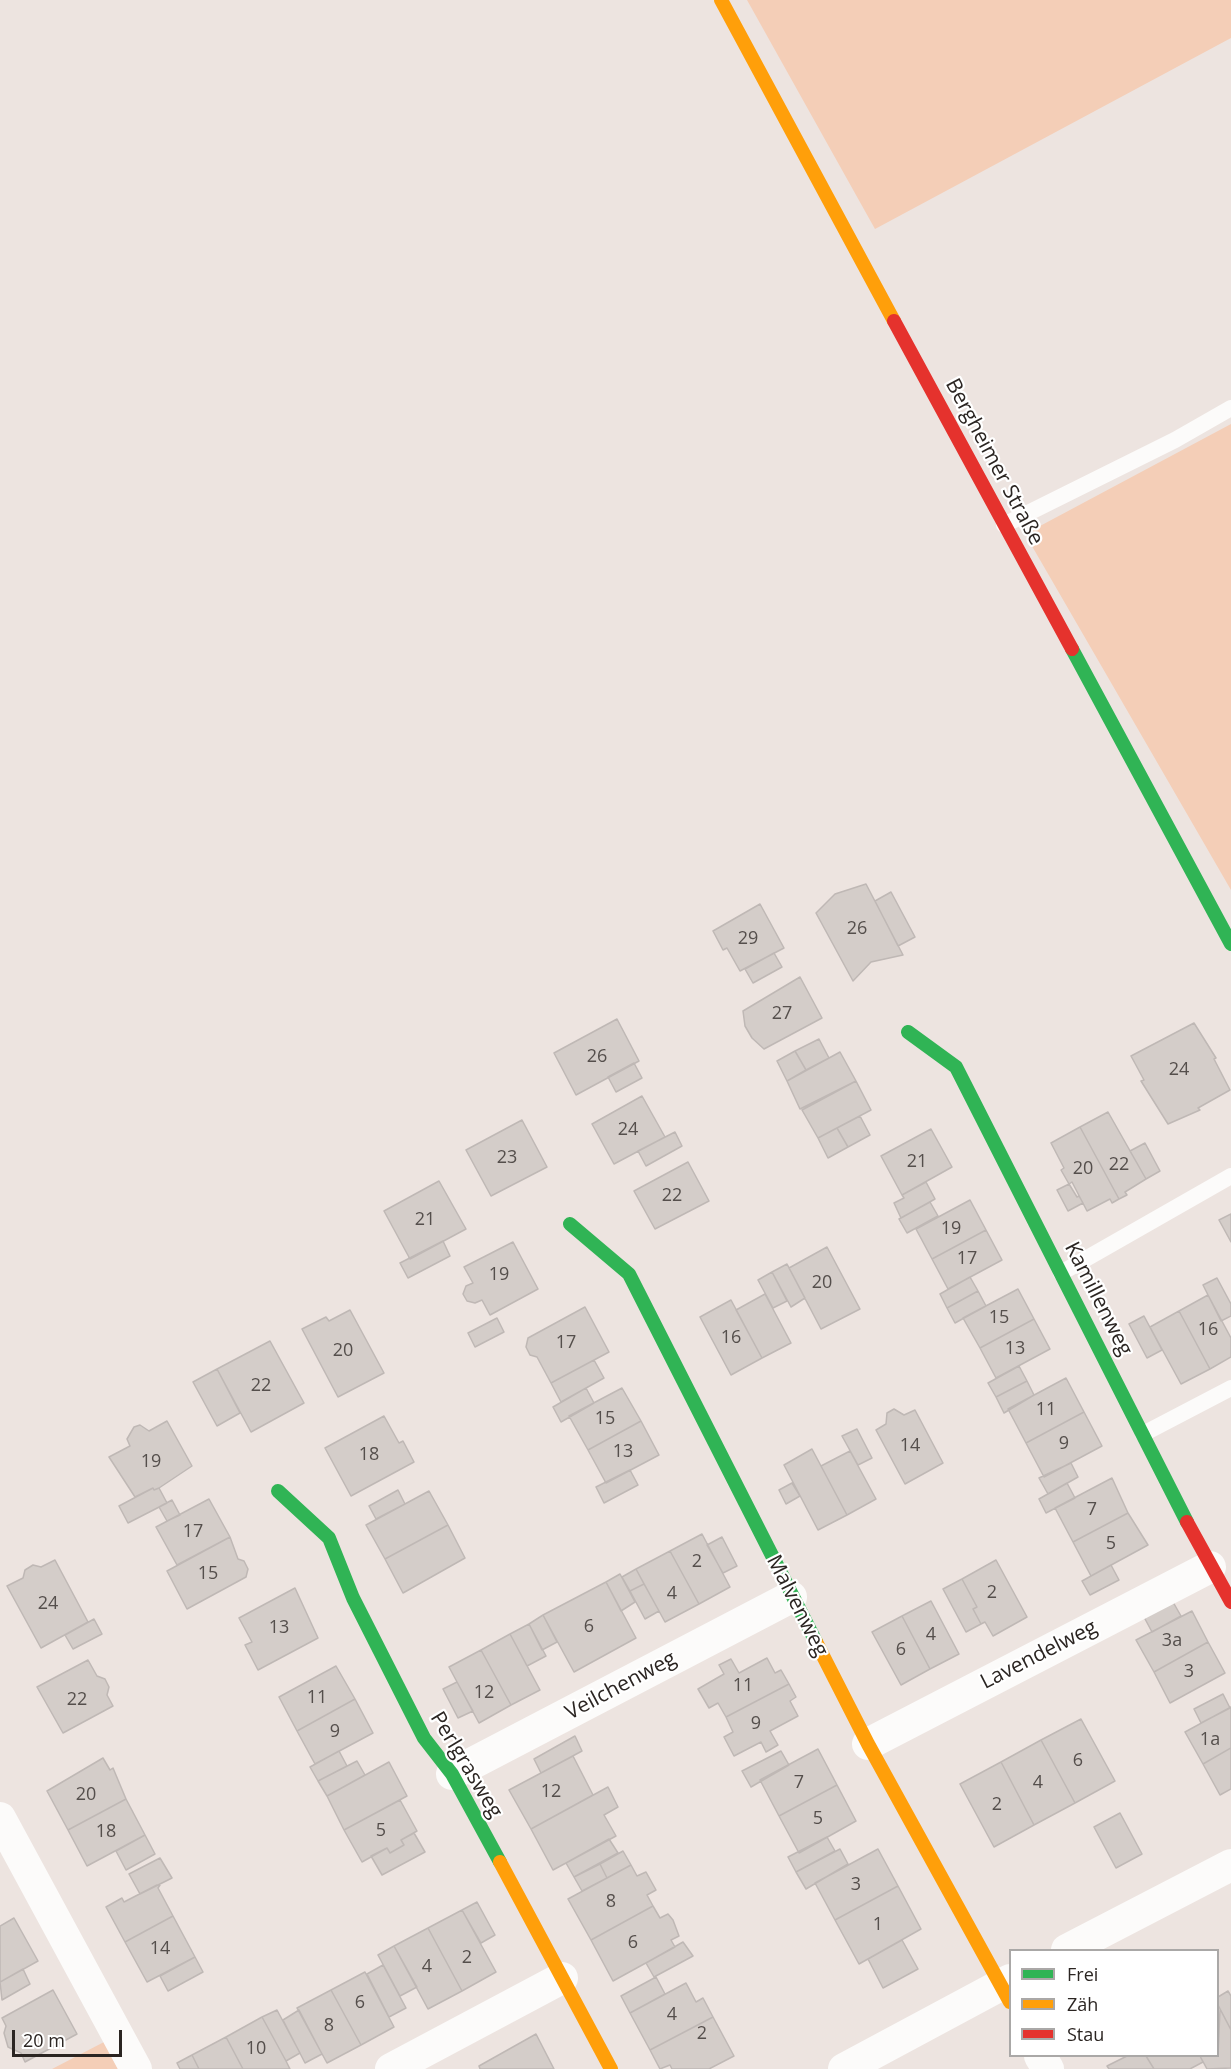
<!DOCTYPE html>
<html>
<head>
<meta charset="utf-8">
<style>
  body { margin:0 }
  #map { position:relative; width:1231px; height:2069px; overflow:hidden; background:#ede4e0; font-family:"Open Sans",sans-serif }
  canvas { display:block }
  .legend { position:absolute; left:1009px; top:1949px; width:210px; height:108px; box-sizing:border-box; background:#fff; border:2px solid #aaa8a7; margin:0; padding:8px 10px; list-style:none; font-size:18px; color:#2b2522 }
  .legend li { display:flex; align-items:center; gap:12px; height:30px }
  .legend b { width:30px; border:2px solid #aaa8a7 }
  .scale { position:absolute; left:12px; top:2030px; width:110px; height:27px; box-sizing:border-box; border:3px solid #2b2522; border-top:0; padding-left:8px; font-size:18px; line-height:21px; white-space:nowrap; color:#2b2522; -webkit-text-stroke:4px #fff; paint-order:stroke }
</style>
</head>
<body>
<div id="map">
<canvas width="1231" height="2069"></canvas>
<ul class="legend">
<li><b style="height:8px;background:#30b455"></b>Frei</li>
<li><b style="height:8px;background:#ff9f0a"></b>Zäh</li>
<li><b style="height:8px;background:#e5322d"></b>Stau</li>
</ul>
<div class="scale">20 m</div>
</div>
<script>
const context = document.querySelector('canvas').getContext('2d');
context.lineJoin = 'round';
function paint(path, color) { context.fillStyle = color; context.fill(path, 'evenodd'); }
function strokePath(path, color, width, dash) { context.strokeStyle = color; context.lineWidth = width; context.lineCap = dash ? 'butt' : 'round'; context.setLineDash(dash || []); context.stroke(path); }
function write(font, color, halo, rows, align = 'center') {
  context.font = font + ' "Open Sans",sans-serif'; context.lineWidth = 4.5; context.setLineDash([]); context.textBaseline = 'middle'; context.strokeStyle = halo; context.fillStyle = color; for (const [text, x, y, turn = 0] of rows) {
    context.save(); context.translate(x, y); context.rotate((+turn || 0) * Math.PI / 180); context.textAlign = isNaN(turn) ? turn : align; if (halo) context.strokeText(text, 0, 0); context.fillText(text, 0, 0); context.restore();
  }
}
const green = new Path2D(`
  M747,0h484v38l-356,191z
  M1231,424v466l-206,-356z
  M104,2042l14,27h-66z`);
const building = new Path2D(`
  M866,884l37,71 -32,7 -18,19 -37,-68 19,-19z
  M891,892l24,45 -17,9 -23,-45z
  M760,904l24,44 -44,23 -13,-23 -4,2 -10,-19z
  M774,953l8,14 -29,16 -8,-14z
  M800,977l22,41 -58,31 -12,-11 -7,-12 -2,-15z
  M617,1019l22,42 -63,34 -22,-42z
  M1194,1023l22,35 -2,1 16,31 -32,18 2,2 -32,14 -27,-43 3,-1 -13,-24z
  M819,1039l10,19 -23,12 -11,-19z
  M795,1051l11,19 -19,11 -10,-20z
  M840,1052l16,29 -56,28 -13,-28z
  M634,1063l8,15 -26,14 -8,-15z
  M856,1081l15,29 -53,28 -16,-28z
  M642,1096l23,41 -51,27 -22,-40z
  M1108,1112l38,67 -21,13 2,3 -8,4 -39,-72z
  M860,1116l10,19 -22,12 -11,-19z
  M522,1120l25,47 -56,29 -25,-46z
  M1080,1127l39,72 -7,4 -2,-4 -23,12 -15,-29 -3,2 -8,-14 3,-2 -13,-25z
  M837,1128l11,19 -20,11 -10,-20z
  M931,1129l21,38 -50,28 -21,-39z
  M675,1132l7,14 -36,20 -8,-15z
  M1145,1143l15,28 -14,8 -16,-28z
  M688,1162l21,39 -54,28 -21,-38z
  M439,1181l27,48 -56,30 -26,-48z
  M926,1182l9,17 -34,19 -7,-15 10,-5 -2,-3z
  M1069,1184l8,13 2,-1 4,7 -15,8 -11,-21z
  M970,1200l16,30 -54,29 -16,-30z
  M930,1202l8,14 -31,17 -8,-14z
  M1231,1214v28l-12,-22z
  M986,1230l16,30 -54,29 -16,-30z
  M443,1241l7,15 -42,22 -8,-15z
  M513,1242l25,47 -48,26 -8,-15 -7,3 -8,-2 -4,-7 3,-8 7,-3 -9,-16z
  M827,1247l33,62 -39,20 -32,-61z
  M787,1264l18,34 -14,9 -19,-35z
  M772,1272l15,29 -14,7 -15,-28z
  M970,1277l8,14 -31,17 -7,-14z
  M1217,1278l14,26v12l-10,5 -18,-36z
  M1018,1289l16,30 -54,29 -17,-30z
  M978,1291l8,15 -31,17 -8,-15z
  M765,1294l26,49 -29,15 -26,-48z
  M1208,1295l23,43v19l-21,12 -31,-58z
  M731,1300l31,58 -31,17 -31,-58z
  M585,1307l24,45 -58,31 -14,-26 -7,-2 -4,-8 2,-9z
  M350,1310l34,63 -46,24 -36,-68 24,-12 3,4z
  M1179,1311l31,58 -29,15 -31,-57z
  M1144,1316l18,34 -15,8 -18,-34z
  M497,1318l7,14 -29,15 -7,-14z
  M1034,1319l16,30 -54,29 -16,-30z
  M270,1341l34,62 -53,29 -34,-63z
  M594,1360l10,18 -43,24 -10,-19z
  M1019,1366l8,15 -31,16 -8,-14z
  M217,1369l23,44 -23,13 -24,-44z
  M1066,1378l18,34 -58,31 -18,-34z
  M1027,1381l7,14 -30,18 -8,-16z
  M586,1388l8,15 -33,19 -8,-15z
  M622,1388l19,33 -53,29 -19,-34z
  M894,1409l10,6 11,-5 28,53 -38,21 -29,-54 10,-6 1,-11z
  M1084,1412l18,34 -58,31 -18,-34z
  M384,1416l15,27 4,-2 11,21 -63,34 -26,-48z
  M167,1421l25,45 -33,22 -5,2 -1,-2 -18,9 -26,-40 21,-11 -3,-7 7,-12 6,-2 9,6z
  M641,1421l18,34 -53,28 -18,-33z
  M857,1429l15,29 -14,7 -16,-29z
  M812,1449l35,66 -29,15 -34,-65z
  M850,1451l26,48 -29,16 -26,-49z
  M1071,1463l7,14 -30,17 -9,-16z
  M630,1470l8,15 -34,18 -8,-16z
  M1112,1478l16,35 -55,29 -18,-34z
  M792,1483l8,13 -14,8 -7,-14z
  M1067,1483l8,15 -29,15 -7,-14z
  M153,1488l1,2 5,-2 8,15 -39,20 -9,-17z
  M398,1490l7,14 -29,15 -7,-13z
  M429,1491l19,34 -63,34 -19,-34z
  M209,1499l21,38 -53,28 -21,-38z
  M172,1500l8,15 -13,6 -8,-14z
  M1128,1513l20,32 -57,31 -18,-34z
  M448,1525l17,33 -62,35 -18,-34z
  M702,1534l28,53 -31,17 -29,-53z
  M230,1537l8,22 6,2 4,8 -2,8 -59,32 -20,-38z
  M722,1537l15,29 -14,7 -16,-28z
  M670,1551l29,53 -34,18 -29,-53z
  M55,1560l33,62 -47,26 -34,-62 16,-8 2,-8 8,-5 8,2z
  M996,1560l31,57 -34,19 -8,-14 -4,2 -8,-15 4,-2 -15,-28z
  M1111,1565l8,15 -29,15 -8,-14z
  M636,1569l8,15 -14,7 -8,-14z
  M620,1574l15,28 -14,9 -15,-29z
  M962,1579l15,28 -4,2 8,15 -15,8 -23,-43z
  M606,1582l30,56 -62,34 -31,-57z
  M644,1584l15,27 -14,8 -15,-28z
  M295,1588l23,50 -60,32 -13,-25 7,-3 -13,-24z
  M931,1601l28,53 -29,15 -28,-53z
  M1173,1602l8,14 -29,16 -8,-15z
  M1192,1611l16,31 -54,30 -18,-32z
  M543,1615l14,27 -15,8 -13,-26z
  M902,1616l28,53 -29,16 -29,-53z
  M94,1619l8,15 -29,15 -8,-14z
  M529,1624l17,32 -19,10 -17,-32z
  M510,1634l30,56 -29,15 -30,-55z
  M1208,1642l17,31 -55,30 -16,-31z
  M481,1650l30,55 -32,18 -30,-56z
  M767,1658l8,15 6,-3 8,14 -63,33 -8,-14 -9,5 -11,-19 26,-15 -5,-9 12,-6 8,14z
  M88,1660l9,16 8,3 4,8 -2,8 6,11 -50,27 -26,-46z
  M336,1666l19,33 -58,32 -18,-34z
  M457,1682l16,29 -15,7 -15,-29z
  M789,1684l7,13 -6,4 8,15 -28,15 8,14 -12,7 -5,-10 -27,14 -10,-19 9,-5 -7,-15z
  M1223,1694l7,14 -29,15 -7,-14z
  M355,1699l18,34 -58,31 -18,-33z
  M1231,1707v41l-28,16 -18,-32z
  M1081,1719l34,62 -40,22 -34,-63z
  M575,1736l7,15 -41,22 -7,-14z
  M1041,1740l34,63 -41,22 -33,-63z
  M1231,1748v41l-11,6 -17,-31z
  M818,1749l19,36 -58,31 -19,-36z
  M339,1751l8,15 -29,15 -8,-14z
  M781,1751l8,14 -38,22 -9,-16z
  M573,1756l20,39 -62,34 -22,-39z
  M103,1758l7,12 3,-2 13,31 -58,31 -21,-39z
  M357,1761l8,14 -38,21 -9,-15z
  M389,1762l18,34 -63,34 -17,-34z
  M1001,1762l33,63 -40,22 -34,-63z
  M837,1785l19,36 -57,32 -20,-37z
  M608,1787l10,20 -14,8 12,21 -63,34 -22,-41z
  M126,1799l19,36 -58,31 -19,-36z
  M400,1800l17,31 -16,9 3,5 -14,8 -3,-5 -25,14 -18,-32z
  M1120,1813l22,41 -26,14 -22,-41z
  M414,1833l11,19 -43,23 -11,-19 16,-8 3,5 14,-8 -3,-5z
  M145,1835l10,19 -29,16 -10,-19z
  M827,1837l8,14 -39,21 -8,-15z
  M609,1839l9,14 -44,24 -8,-14z
  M840,1849l8,15 -42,25 -10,-17z
  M878,1849l20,37 -63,34 -20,-37z
  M623,1851l8,14 -24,13 -7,-14z
  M160,1858l12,20 -32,16 -11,-20z
  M600,1864l7,14 -25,13 -8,-14z
  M631,1865l6,11 9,-4 10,18 -9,5 6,11 -62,34 -23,-41z
  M157,1885h3l-2,3 15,28 -48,26 -19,-35 16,-9 2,4z
  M898,1886l23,43 -62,35 -24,-44z
  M477,1902l18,33 -14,8 -19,-33z
  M653,1906l7,12 8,-4 5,6 6,16 -8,4 4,7 -62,34 -22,-41z
  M462,1910l34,62 -34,19 -34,-63z
  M173,1916l22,41 -48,25 -22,-40z
  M14,1918l24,43 -38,21v-56z
  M428,1928l34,63 -34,18 -34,-63z
  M902,1940l16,29 -35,19 -15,-29z
  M683,1942l10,14 -39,21 -8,-14z
  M394,1946l23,41 -17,9 -22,-41z
  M195,1957l8,15 -35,19 -8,-15z
  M383,1965l23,43 -17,9 -22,-43z
  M23,1969l7,15 -28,16 -2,-18z
  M365,1972l29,55 -33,18 -30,-55z
  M656,1977l9,17 -35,19 -9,-17z
  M686,1983l10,19 7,-4 10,19 -63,33 -20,-37z
  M53,1990l24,44 -52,28 -4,-9 -13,-6 -4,-14 2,-7 -4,-8z
  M331,1990l30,55 -34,18 -30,-55z
  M1228,1991l3,5v34l-13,-25v-8z
  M1220,2009l11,21v38l-24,1 -7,-13h18z
  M277,2010l23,43 -14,8 -24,-44z
  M299,2010l23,44 -17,9 -22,-43z
  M262,2017l24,44 4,8h-47l-17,-32z
  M713,2017l21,39 -25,13h-37l-2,-4 -10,4 -10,-19z
  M536,2034l18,35h-74l-1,-3z
  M226,2037l17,32h-44l-7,-14z
  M192,2055l7,14h-19l-3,-6z
  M1127,2056h19l8,13h-45l-2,-3z
  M1146,2056h54l3,6 -13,7h-36z`);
const lane = new Path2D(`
  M1004,525l171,-85 56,-32
  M1061,1273l170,-97
  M1143,1434l88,-46`);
const street = new Path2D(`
  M868,1744l342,-177
  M452,1774l339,-177
  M0,1818l136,251
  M1067,1950l164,-85
  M1040,2056l8,13
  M391,2069l171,-91
  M844,2069l166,-89`);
const fast = new Path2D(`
  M1072,649l159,295
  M908,1032l48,35 231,455
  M570,1224l59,50 187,368
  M278,1491l51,47 24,60 71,140 28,36 48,88`);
const slow = new Path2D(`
  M721,0l173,321
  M816,1642l52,102 142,258
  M500,1862l111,207`);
const jam = new Path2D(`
  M894,321l178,328
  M1187,1522l44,80`);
const numberNames = [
  ["26",857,929],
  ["29",748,939],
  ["27",782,1014],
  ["26",597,1057],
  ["24",1179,1070],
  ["24",628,1130],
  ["23",507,1158],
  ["21",917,1162],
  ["22",1119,1165],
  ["20",1083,1169],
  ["22",672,1196],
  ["21",425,1220],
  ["19",951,1229],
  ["17",967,1259],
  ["19",499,1275],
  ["20",822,1283],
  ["15",999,1318],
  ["16",1208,1330],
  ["16",731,1338],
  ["17",566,1343],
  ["13",1015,1349],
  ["20",343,1351],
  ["22",261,1386],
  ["11",1046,1410],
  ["15",605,1419],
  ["9",1064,1444],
  ["14",910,1446],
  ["13",623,1452],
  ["18",369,1455],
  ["19",151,1462],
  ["7",1092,1510],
  ["17",193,1532],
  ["5",1111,1544],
  ["2",697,1562],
  ["15",208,1574],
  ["2",992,1593],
  ["4",672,1594],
  ["24",48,1604],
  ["6",589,1627],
  ["13",279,1628],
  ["4",931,1635],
  ["3a",1172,1641],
  ["6",901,1650],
  ["3",1189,1672],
  ["11",743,1686],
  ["12",484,1693],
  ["11",317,1698],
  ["22",77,1700],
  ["9",756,1724],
  ["9",335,1732],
  ["1a",1210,1740],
  ["6",1078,1761],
  ["7",799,1783],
  ["4",1038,1783],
  ["12",551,1792],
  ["20",86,1795],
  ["2",997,1805],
  ["5",818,1819],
  ["5",381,1831],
  ["18",106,1832],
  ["3",856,1885],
  ["8",611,1902],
  ["1",878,1925],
  ["6",633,1943],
  ["14",160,1949],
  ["2",467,1958],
  ["4",427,1967],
  ["6",360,2003],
  ["4",672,2015],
  ["8",329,2026],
  ["2",702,2034],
  ["10",256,2049]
];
const streetNames = [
  ["Bergheimer Straße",994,462,62],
  ["Kamillenweg",1098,1299,63],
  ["Malvenweg",797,1606,63],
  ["Lavendelweg",1039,1655,-27],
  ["Veilchenweg",621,1686,-28],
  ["Perlgrasweg",466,1765,59]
];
paint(green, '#f4ceb7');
paint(building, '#d4cdc9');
strokePath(building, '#bfb8b5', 1.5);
strokePath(lane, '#fcfbfa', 16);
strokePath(street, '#fcfbfa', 32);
strokePath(fast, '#30b455', 14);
strokePath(slow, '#ff9f0a', 14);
strokePath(jam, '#e5322d', 14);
write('18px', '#554f4c', null, numberNames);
write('21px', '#2b2522', '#fff', streetNames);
</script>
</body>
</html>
